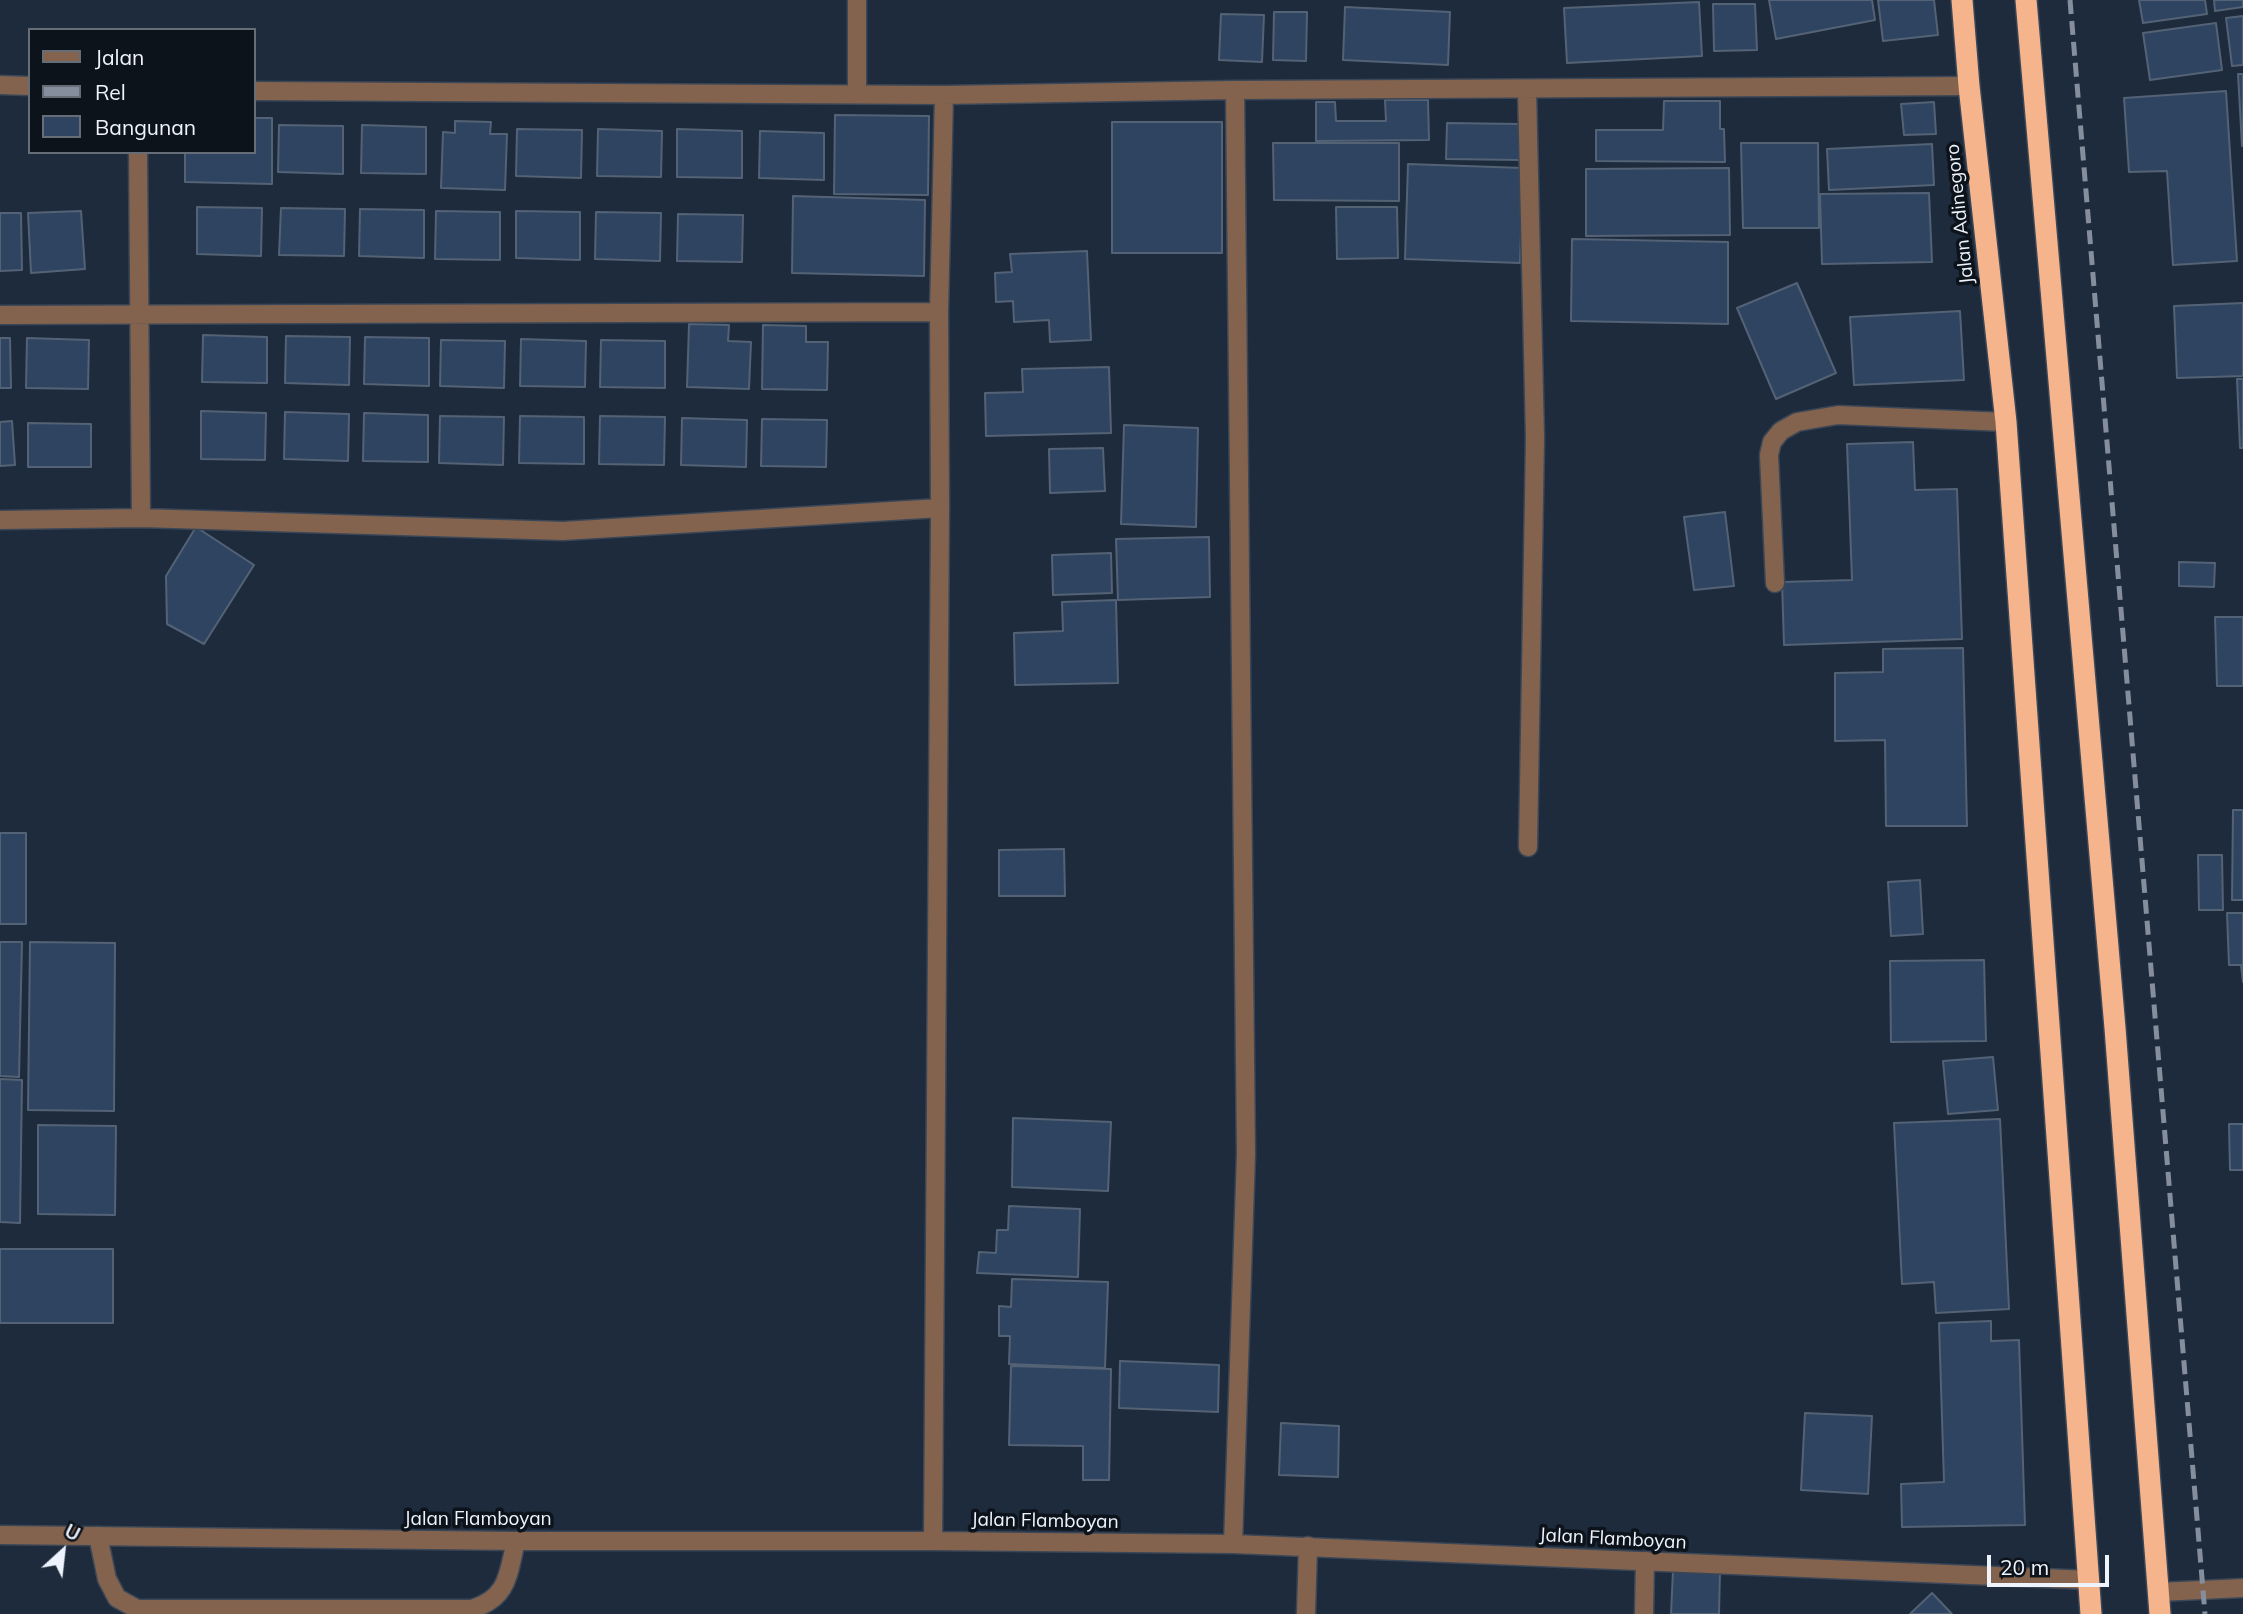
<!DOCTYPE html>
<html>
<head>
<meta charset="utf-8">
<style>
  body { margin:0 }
  #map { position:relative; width:2243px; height:1614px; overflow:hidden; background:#1e2b3c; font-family:Mulish,sans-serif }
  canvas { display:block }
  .legend { position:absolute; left:28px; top:28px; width:228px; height:126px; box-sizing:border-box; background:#0d131b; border:2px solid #676d76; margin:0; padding:9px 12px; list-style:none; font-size:21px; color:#eef4fe }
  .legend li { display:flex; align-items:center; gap:14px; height:35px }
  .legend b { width:35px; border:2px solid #676d76 }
  .north { position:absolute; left:28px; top:1516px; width:70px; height:70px; -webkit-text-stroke:5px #0d131b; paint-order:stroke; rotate:27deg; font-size:19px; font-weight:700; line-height:28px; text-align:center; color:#eef4fe }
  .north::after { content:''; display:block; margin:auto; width:24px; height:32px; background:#eef4fe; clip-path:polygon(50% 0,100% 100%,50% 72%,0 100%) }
  .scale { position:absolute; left:1987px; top:1555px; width:122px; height:32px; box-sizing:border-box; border:4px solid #eef4fe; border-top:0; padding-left:9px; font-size:21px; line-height:24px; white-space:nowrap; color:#eef4fe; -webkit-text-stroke:5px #0d131b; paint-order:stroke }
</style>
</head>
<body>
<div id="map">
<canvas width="2243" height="1614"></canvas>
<ul class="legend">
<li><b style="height:9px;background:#83634e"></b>Jalan</li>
<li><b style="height:9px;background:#858e9c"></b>Rel</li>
<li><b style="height:19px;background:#2e4460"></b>Bangunan</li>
</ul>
<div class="north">U</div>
<div class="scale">20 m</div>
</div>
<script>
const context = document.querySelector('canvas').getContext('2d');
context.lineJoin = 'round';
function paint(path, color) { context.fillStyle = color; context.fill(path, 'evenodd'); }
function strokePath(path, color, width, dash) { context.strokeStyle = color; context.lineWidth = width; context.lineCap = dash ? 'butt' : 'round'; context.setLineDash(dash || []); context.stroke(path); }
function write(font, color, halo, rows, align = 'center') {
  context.font = font + ' Mulish,sans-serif'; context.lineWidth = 7; context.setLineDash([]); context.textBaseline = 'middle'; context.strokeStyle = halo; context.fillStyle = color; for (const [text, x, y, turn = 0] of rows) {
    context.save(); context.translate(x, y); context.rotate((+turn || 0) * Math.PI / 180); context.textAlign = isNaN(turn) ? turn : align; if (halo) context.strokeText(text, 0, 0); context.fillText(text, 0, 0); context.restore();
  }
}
const building = new Path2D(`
  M1769,0h103l3,20 -99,19z
  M1878,0h56l4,35 -55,6z
  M2139,0h66l2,14 -64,9z
  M2214,0h29v7l-28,4z
  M1699,2l3,54 -135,7 -3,-55z
  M1713,4h42l2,46 -43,1z
  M1345,7l105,5 -2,53 -105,-5z
  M1274,12h33l-1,49 -33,-1z
  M1221,14l43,1 -2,47 -43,-2z
  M2243,16v49l-11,1 -6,-48z
  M2216,23l6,47 -72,10 -7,-47z
  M2238,74h5v72h-1z
  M2226,91l11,170 -64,4 -6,-94 -38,1 -5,-74z
  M1385,100h43l1,40 -113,1v-39h19l1,19h50z
  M1664,101h56v28h4l1,33 -129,-1v-31h67z
  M1934,102l2,32 -32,1 -3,-31z
  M835,115l94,1 -1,79 -94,-1z
  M254,118h18v66l-87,-2v-30h69z
  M455,121l36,1 -1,12h17l-2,56 -64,-2 2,-56 12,1z
  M1112,122h110v131h-110z
  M1447,123l73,1v36l-74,-1z
  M279,125l64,1v48l-65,-2z
  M362,125l64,2v47l-65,-1z
  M517,129l65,1 -1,48 -65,-2z
  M598,129l64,2 -1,46 -64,-1z
  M677,129l65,2v47l-65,-1z
  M760,131l64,2v47l-65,-2z
  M1273,143h126v58l-125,-1z
  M1741,143h77l1,85h-76z
  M1932,144l2,41 -105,5 -2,-41z
  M1408,164l115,4 -3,95 -115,-4z
  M1729,168l1,67 -144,1v-67z
  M1929,193l3,69 -110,2 -2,-70z
  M793,196l132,4 -1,76 -132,-3z
  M197,207l65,1 -1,48 -64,-2z
  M1336,207h61l1,51 -61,1z
  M281,208l64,1 -1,47 -65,-1z
  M360,209l64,1v48l-65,-2z
  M81,211l4,58 -54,4 -3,-60z
  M436,211l64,1v48l-65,-1z
  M516,211l64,1v48l-64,-2z
  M596,212l65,1 -1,48 -65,-2z
  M0,213h21l1,57 -22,1z
  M678,214l65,1 -1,47 -65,-1z
  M1572,239l156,3v82l-157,-3z
  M1087,251l4,89 -41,2 -1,-22 -35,2 -1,-21 -17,1 -1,-29 17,-1 -2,-18z
  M1797,283l39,90 -60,26 -39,-91z
  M2243,303v73l-66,2 -3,-72z
  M1960,311l4,69 -110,5 -4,-68z
  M689,324l40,1 -1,16 23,1 -2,47 -62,-2z
  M763,325l43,1v16h22l-1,48 -65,-1z
  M203,335l64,2v46l-65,-1z
  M286,336l64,1 -1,48 -64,-2z
  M365,337l64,1v48l-65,-2z
  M0,338h10l1,50h-11z
  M27,338l62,2 -1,49 -62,-1z
  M521,339l65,2 -1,46 -65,-1z
  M441,340l64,1 -1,47 -64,-2z
  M601,340l64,1v47l-65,-1z
  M1109,367l2,66 -125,3 -1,-43 38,-1 -1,-23z
  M2237,379h6v69h-3z
  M201,411l65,2 -1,47 -64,-1z
  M285,412l64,2 -1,47 -64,-2z
  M364,413l64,2v47l-65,-1z
  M440,416l64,1 -1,48 -64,-2z
  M520,416l64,1v47l-65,-1z
  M600,416l65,1 -1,48 -65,-1z
  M682,418l65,2 -1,47 -65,-2z
  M762,419l65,1 -1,47 -65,-1z
  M12,421l3,44 -15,1v-44z
  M28,423l63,1v43h-63z
  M1124,425l74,3 -2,99 -75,-3z
  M1913,442l2,48 42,-1 5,150 -178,6 -2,-63 70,-2 -5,-136z
  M1103,448l2,43 -55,2 -1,-44z
  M1725,512l9,74 -40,4 -10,-73z
  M196,527l58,38 -50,79 -37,-20 -1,-48z
  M1209,537l1,60 -92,3 -2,-61z
  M1111,553l1,40 -59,2 -1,-40z
  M2179,562l36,1 -1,24 -35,-1z
  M1116,600l2,83 -103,2 -1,-52 49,-2 -1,-29z
  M2215,617h28v69h-26z
  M1963,648l4,178h-81l-1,-86 -50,1v-68l48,-1v-23z
  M2233,810h10v90h-11z
  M0,833h26v91h-26z
  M1064,849l1,47h-66v-46z
  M2198,855h24l1,55h-24z
  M1920,880l3,54 -32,2 -3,-54z
  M2227,913h16v69l-2,-17h-12z
  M0,942h22l-3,135 -19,-1z
  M30,942l85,1 -1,168 -86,-1z
  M1984,960l2,81 -95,1 -1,-81z
  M1993,1057l5,53 -50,4 -5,-53z
  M0,1079l22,1 -2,143 -20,-1z
  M1013,1118l98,4 -3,69 -96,-4z
  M2000,1119l9,190 -73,4 -2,-31 -32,2 -8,-161z
  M2229,1124h14v46h-13z
  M38,1125l78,1 -1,89 -77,-1z
  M1009,1206l71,3 -2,68 -101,-4 2,-21 17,1 1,-23h11z
  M0,1249h113v74h-113z
  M1012,1279l96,3 -3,86 -96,-4 1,-28h-11v-30l12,1z
  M1991,1321v20l28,-1 6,185 -123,2 -1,-43 43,-2 -5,-159z
  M1120,1361l99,4 -1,47 -99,-4z
  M1011,1366l100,3 -2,111h-26v-34l-74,-1z
  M1805,1413l67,3 -4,78 -67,-4z
  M1281,1423l58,3 -1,51 -59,-2z
  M1673,1570l47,1 -1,43h-48z
  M1932,1593l20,21h-42z`);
const lane = new Path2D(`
  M857,0v94
  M98,1536l9,43 10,19 20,11h335c37,-11 36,-36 44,-68
  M1306,1614l2,-68
  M1644,1614l1,-53`);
const street = new Path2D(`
  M0,85l30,1
  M1527,89l8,349 -7,409
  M254,91l690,4 291,-5 734,-4
  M138,152l3,366
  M0,315l939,-3
  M0,520l141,-2 422,13 377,-23 -1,-196 5,-217
  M1775,583l-6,-128 3,-13 9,-11 16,-9 41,-7 168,7
  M0,1535l516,6h417l300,3 857,36
  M933,1541l7,-1033
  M1233,1544l13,-390 -11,-1064
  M2159,1592l84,-4`);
const highway = new Path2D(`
  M1962,0l7,86 37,336 85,1192
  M2026,0l89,1028 45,586`);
const rail = new Path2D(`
  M2070,0l135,1614`);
const streetNames = [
  ["Jalan Adinegoro",1960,214,-96],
  ["Jalan Flamboyan",478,1519],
  ["Jalan Flamboyan",1045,1521,1],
  ["Jalan Flamboyan",1613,1539,3]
];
paint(building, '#2e4460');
strokePath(building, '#546276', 2);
strokePath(lane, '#3b4757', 21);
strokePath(street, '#3b4757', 21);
strokePath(highway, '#3b4757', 24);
strokePath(lane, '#83634e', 18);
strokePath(street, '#83634e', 18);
strokePath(highway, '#f5b48c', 21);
strokePath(rail, '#858e9c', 5, [14, 7]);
write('19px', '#eef4fe', '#0d131b', streetNames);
</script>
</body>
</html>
